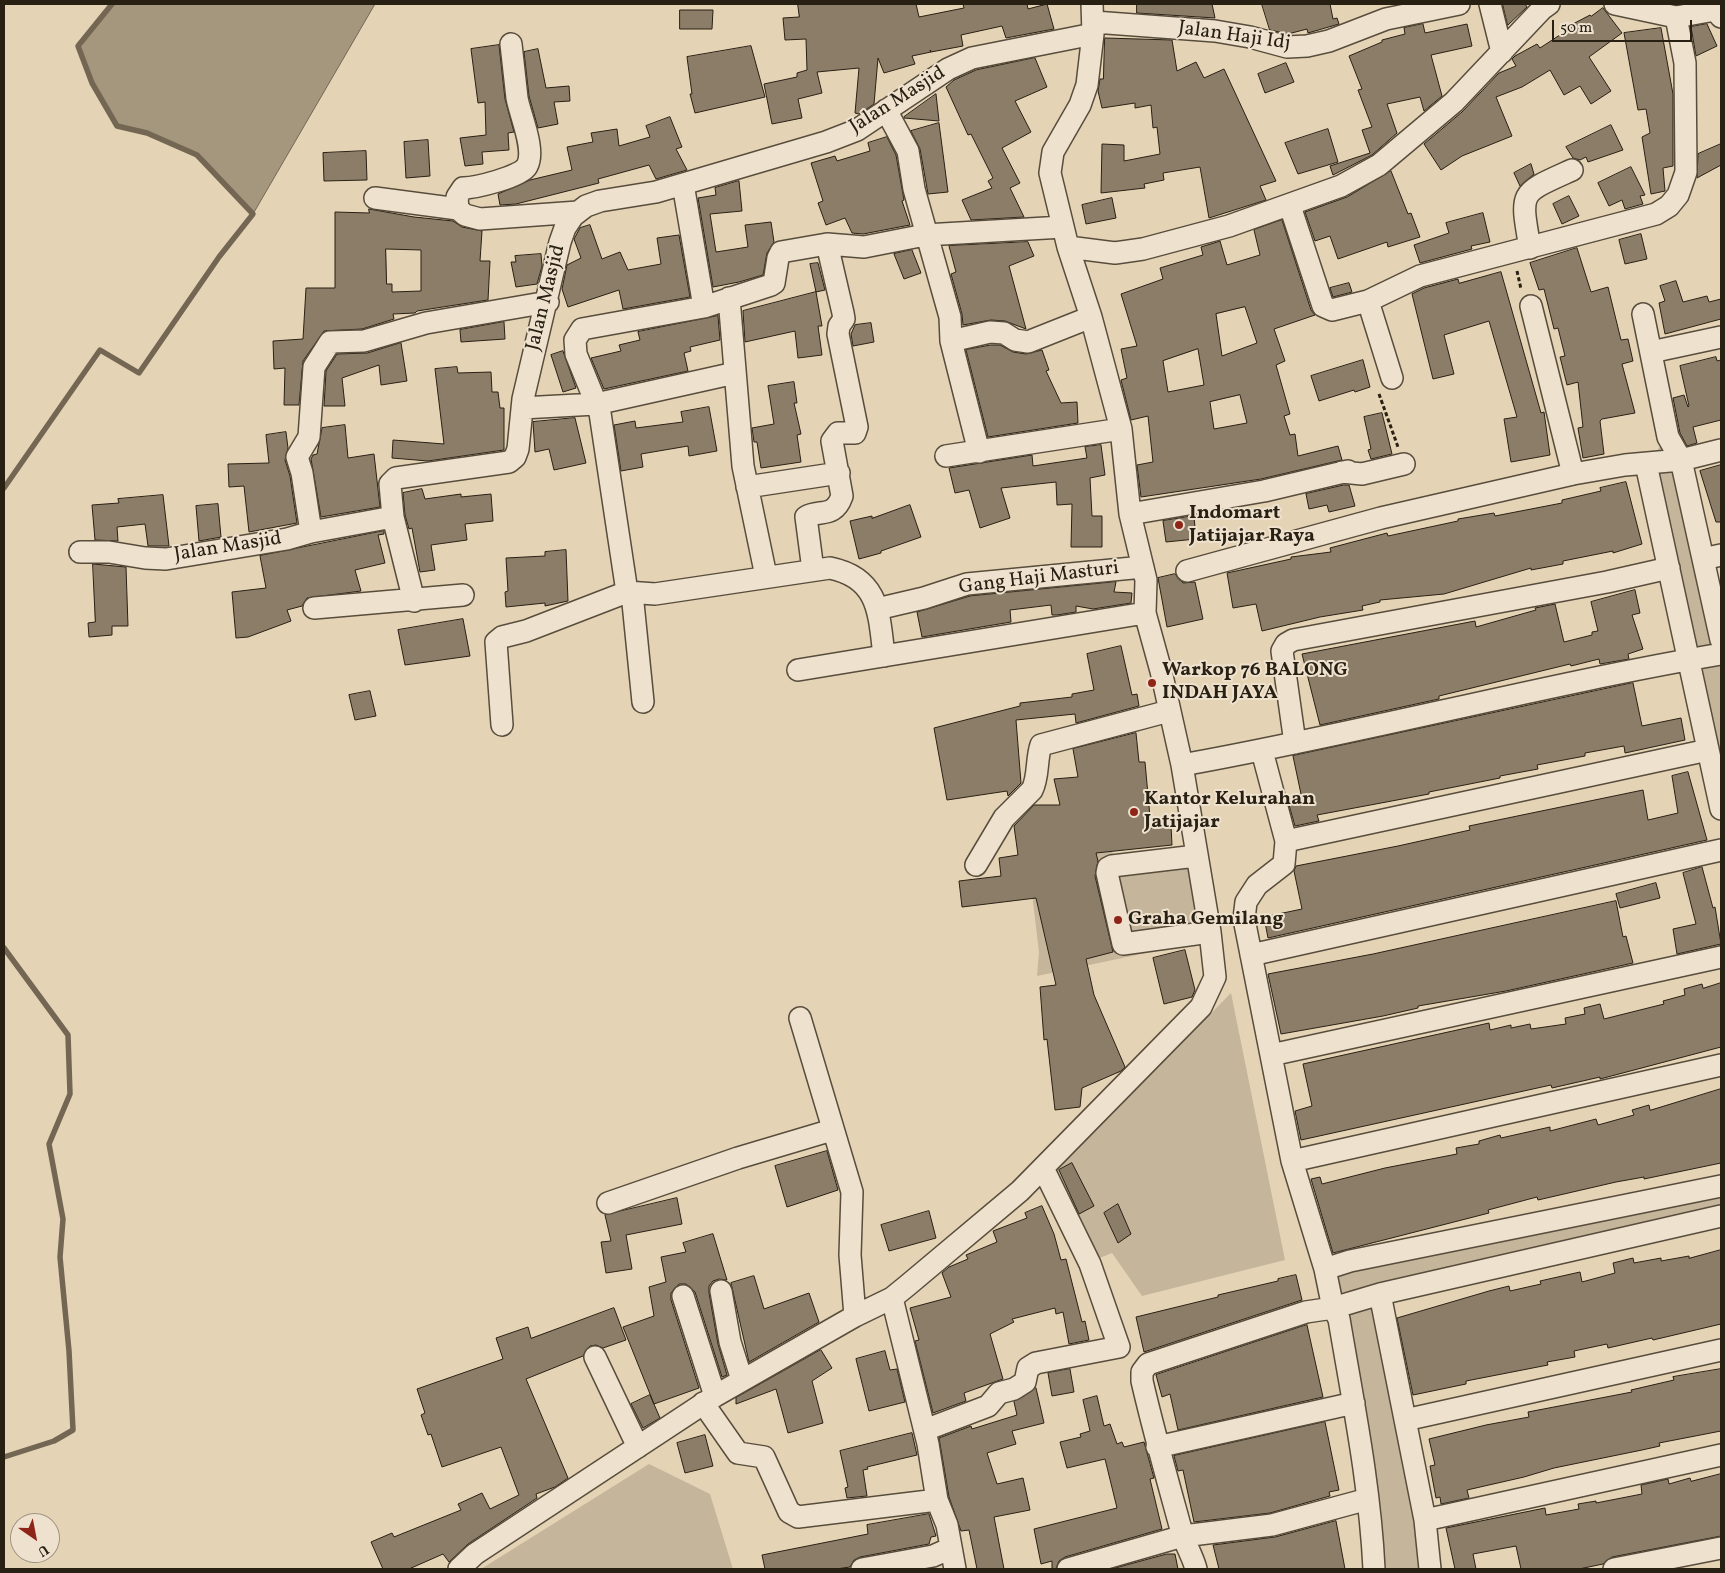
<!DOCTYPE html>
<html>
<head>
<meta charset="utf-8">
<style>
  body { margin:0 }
  #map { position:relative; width:1725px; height:1573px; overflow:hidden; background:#e5d3b5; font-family:Vollkorn,serif }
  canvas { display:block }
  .frame { position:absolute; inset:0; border:5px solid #292014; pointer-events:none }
  .north { position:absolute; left:10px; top:1513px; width:50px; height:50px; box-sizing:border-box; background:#eee2cf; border:1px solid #9f9484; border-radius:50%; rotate:147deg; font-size:14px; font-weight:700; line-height:20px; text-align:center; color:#292014 }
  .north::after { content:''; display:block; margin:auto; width:18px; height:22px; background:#8f2418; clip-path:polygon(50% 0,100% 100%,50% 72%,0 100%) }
  .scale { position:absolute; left:1552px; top:20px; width:140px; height:22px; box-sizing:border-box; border:2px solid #292014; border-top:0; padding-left:6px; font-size:15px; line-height:18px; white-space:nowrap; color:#292014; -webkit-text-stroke:4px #eee2cf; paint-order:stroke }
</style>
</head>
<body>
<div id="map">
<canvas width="1725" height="1573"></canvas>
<div class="frame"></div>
<div class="north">U</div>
<div class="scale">50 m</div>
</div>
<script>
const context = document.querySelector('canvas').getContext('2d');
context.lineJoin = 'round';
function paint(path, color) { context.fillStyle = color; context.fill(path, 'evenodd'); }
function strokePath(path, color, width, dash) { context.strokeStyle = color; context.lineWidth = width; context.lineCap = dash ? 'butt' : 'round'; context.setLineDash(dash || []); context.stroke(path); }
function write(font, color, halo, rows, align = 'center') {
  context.font = font + ' Vollkorn,serif'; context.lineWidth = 4; context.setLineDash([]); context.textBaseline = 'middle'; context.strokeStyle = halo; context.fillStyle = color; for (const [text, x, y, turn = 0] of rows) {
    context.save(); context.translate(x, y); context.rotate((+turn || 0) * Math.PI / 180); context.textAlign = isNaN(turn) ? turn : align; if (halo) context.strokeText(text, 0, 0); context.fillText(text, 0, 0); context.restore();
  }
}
const green = new Path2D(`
  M1668,437l53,203v169l-75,-345z
  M1106,839l8,17 77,-9 12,94 -166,35 2,-24 -12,-100z
  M1231,993l54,267 -143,36 -30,-43 -30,12 -42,-78z
  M1721,1186v30l-341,78 50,275h-56l-49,-300z
  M649,1464l61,30 23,75h-252z`);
const water = new Path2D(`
  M112,4h263l-122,210 -56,-59 -50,-22 -30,-7 -25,-43 -14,-37z`);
const stream = new Path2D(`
  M4,488l96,-138 39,23 80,-116 34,-43 -56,-59 -50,-22 -30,-7 -25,-43 -14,-37 34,-42
  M4,948l64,87 2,59 -21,50 14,75 -3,38 9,94 4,79 -19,11 -50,16`);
const building = new Path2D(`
  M798,4h118l3,13 45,-9 -1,-4h64l1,5 19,-5 7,25 -48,9 -4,-12 -41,9 2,11 -32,6 -1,-2 1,2 -19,4 3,8 -31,9 -6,-15 -4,46 -15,10 -4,-1 4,-45 -42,4 5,21 -24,6 4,19 -30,6 -8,-40 33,-7v-4l10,-3 -1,-31 -21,1 -2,-22 16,-1z
  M1137,4h75l3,14 -78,-5z
  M1262,4h68l3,15 4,-1 2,6 -31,9 -1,-4 -19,5 -18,-4z
  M1503,4h22l2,3 -19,18z
  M1603,8l19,25 -33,24 22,34 -20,13 -11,-18 -16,9 -14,-25 -28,17 -26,10 16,39 -50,20 -21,14 -17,-26 38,-32 37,-39 17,-7 -4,-7 3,-3 22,-12 3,4 32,-21 -1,-2 19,-10 1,1z
  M680,10h33l-1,19h-32z
  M1423,24l2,9 42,-9 5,22 -41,9 11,41 -18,15 -4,-14 -33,7 10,29 -25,22 -39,20 -3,-9 40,-13 -8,-23 10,-3 -14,-37 4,-1 -13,-33 33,-14v-2l23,-6 -1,-6z
  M1707,24l10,22 -21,10 -5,-29z
  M1661,28l12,66v72l-10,2 2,23 -14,3 -9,-57 8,-4 -4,-24 -8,1 -14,-77z
  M1105,38l67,2 5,31 19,-9 8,16 20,-9 52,112 -16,5 6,14 -57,18 -9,-51 -37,6 1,7 -20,4 1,4 -44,5 1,-49 22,1v16l36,-7 -3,-27 -4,1 -2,-23 -16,3v-5l-33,5 -4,-17 2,-12h3z
  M499,45l6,54 9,33 -6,1 1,17 -27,2 1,12 -18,2 -5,-28 26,-3 -1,-33 -7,1 -7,-54z
  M751,46l14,51 -70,16 -5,-19h2l-5,-37z
  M538,49l8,39 23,-2 1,15 -16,1 4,22 -20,4 -9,-32 -5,-44z
  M1035,58l12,29 -32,14 16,31 -29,16 18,35 -10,5 14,29 -53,3 -9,-20 30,-12 -4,-7 5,-3 -22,-44 -3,1 -22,-48 8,-7 22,-10z
  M1286,63l8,19 -29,11 -7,-19z
  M936,94l3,27 -35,-3v-1z
  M670,117l12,30 -6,2 11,21 -31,9 -7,-14 -51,14 1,4 -83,21 -16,1 -2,-11 32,-14 42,-10 -5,-23 26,-5 -2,-9 26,-4 2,17 31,-9 -4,-11z
  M939,123l9,69 -20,2 -8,-45 -9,-18z
  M1611,125l12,25 -35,12 -2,-5 -6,3 -7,-2 -7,-11z
  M1328,129l10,33 -40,12 -13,-31z
  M887,137l9,18 8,45 -2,1 8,24 -47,9 -11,-1 -7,-15 -19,7 -8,-22 5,-2 -12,-38 24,-7 2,5 33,-10 -2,-8z
  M428,140l2,36 -24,2 -2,-36z
  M1721,144v21l-24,13 1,-24z
  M366,151l1,29 -43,1 -1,-28z
  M1531,164l3,10 -14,12 -6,-13z
  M1631,167l14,28 -5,1 3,8 -18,5 -3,-9 -13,6 -11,-23z
  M1391,171l17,43 3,-1 9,24 -32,10 -1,-5 -49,17 -8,-23 -15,5 -10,-29 42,-15z
  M739,181l3,30 -32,3 6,38 32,-5 -3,-22 26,-3 3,20 -7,11 -4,22 -24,7 -26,5 -15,-89 18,-3 -1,-7z
  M1569,196l10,20 -17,8 -9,-20z
  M1112,198l4,20 -30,6 -4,-19z
  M369,209l45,8 39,4 9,6 20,4 -2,30h10l-2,39 -71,11 -2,2 -22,1 1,5 -32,10 -38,2 -21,30 -4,44h-15l1,-37 -11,1 -1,-28 30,-2 3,-51h29v-76l34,1zM386,249l35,1v41l-29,1v-8h-5z
  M1483,213l7,29 -19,4 1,3 -52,14 -6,-18 35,-12 -3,-10z
  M1282,220l29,90 4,5 -41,14 11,32 -9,4 14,49 -6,2 6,19 5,-1 3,22 40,-10 4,14 -81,19 -120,18 -4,-32 16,-3 -5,-46 -17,4 -10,-40 6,-2 -6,-29 16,-3 -16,-52 42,-15 -3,-11 43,-13 -2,-8 16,-5 3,-1 7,24 33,-10 -6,-25zM1245,307l12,36 -35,13 -6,-42zM1198,349l6,36 -36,7 -5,-31zM1240,395l7,28 -33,6 -4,-27z
  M590,225l12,34 18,-7 8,18 33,-6 -4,-26 22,-3 11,62 -67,12 -4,-19 -51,17 -6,-18 5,-24 14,-7 -7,-19 6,-11z
  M1641,234l6,25 -22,5 -6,-24z
  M1028,242l6,14 -25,10 17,63 -21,-8 -14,-1 -28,5 -1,-11 -11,-40 5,-2 -7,-26z
  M1577,248l14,44 17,-5 13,53 7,-1 5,22 -11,3 13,49 -33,6 -2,2 4,33 -21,4 -5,-30 5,-1 -5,-45 -11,3 -7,-28 5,-1 -7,-28 -4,1 -10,-40 -5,1 -9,-27z
  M912,250l9,23 -17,6 -10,-25z
  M541,254l1,12 -5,18 -21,3 -5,-25h5l-1,-6z
  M818,263l7,27 -9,2 -6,-28z
  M1501,272l40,141 3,-1 6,43 -39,7 -7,-43 13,-2 -28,-96 -45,14 10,39 -21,5 -21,-85 12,-6 34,-9 1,4z
  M1676,281l7,21 24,-6 2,6 12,-3v20l-56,15 -6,-31 6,-2 -5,-15z
  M1349,283l3,9 -19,5 -3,-9z
  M816,292l6,34h-4l4,29 -24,3 -3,-27 -50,11 -2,-31z
  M718,316l2,24 -30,7 1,4 -7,2 4,18 -84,18 -13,-31 30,-7 -2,-6 21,-5 -2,-8z
  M504,322l1,17 -44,3 -1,-12z
  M871,323l3,19 -21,4 -2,-12 4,-9z
  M401,343l6,38 -26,4 -2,-20 -37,13 3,28h-21l2,-35 11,-17 30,-1z
  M991,345h9l13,7 13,2 16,-4 7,20 -3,1 15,32 16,-1 1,21 -90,14 -22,-87z
  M563,351l13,37 -13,4 -12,-37z
  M1716,357l1,4 4,-1v60l-28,7 4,16 -10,3 -7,-13 -7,-35 11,-3 4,12 1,-1 -9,-40z
  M1363,360l7,27 -15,5 -1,-2 -35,11 -8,-25z
  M457,367l1,6 33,-1 1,20h6l2,16h4v42l-76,11 -36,-3 1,-18 51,4 -9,-75z
  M794,382l3,21h-3l7,31 -4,1 4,27 -40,6 -4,-26h-3l-2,-14 22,-4 -6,-38z
  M709,407l8,44 -28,5 -1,-10 -47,8 2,13 -22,4 -7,-46 21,-4 1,7 47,-6 -2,-10z
  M1382,413l10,41 -21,5 -3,-9 3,-1 -7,-32z
  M575,418l11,45 -32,7 -5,-21 -14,3 -2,-30z
  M345,425l3,33 26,-4 6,53 -59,10 -10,-58 2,-4 4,-1 5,-26z
  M286,432l2,16 -3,12 5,16 7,47 -48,9 -5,-46 -15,1 -1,-23 41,-1 -3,-28z
  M1101,445l4,30 -15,3 2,38h10v31h-31l1,-43 -15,1 -1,-23 -55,6 9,30 -30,10 -11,-38 -14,3 -6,-25 83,-13 1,11 54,-8 -2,-11z
  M1721,465v57h-5l-16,-51z
  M1626,482l16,62 -29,9v-2l-50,10v3l-32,6v-2l-87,26 -64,6v2l-18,4 1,4 -43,7 -58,14 -6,-27 -23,4 -6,-35 64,-14v-2l40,-5 -1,-4 57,-15 1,3 70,-15v-2l36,-6 1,3 67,-13v-3l39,-9 -1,-3z
  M1344,485h5l6,21 -26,6 -2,-7 -18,4 -3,-15z
  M422,489l3,10 36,-5v3l30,-3 2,27 -28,3 2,16 -36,5 4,25 -15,2 -8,-44 -3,1 -4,-14 -2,-22z
  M163,495l6,51h-21l-3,-22 -28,3 1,14 -23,-1 -3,-35 27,-2 -1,-4z
  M218,504l3,33 -22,4 -3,-35z
  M910,505l11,32 -40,14v2l-22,6 -9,-38 22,-5v2z
  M1194,516l2,23 -30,3 -3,-21z
  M384,531v3l-6,1 7,28 -30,7 6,21 -54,7 -5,8 -15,4 4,11 -43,16 -12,1 -4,-46 34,-4 -6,-32z
  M566,550l2,51 -23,5v-3l-39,4 -1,-15 3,-1 -2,-33 39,-2v-4z
  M93,564l33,3 2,59h-16v9l-23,2 -1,-14 7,-1z
  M1175,574l8,9 12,-1 8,37 -36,8 -9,-49z
  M1116,582l-2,10 18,1 -1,10 -38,6 -17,-3v6l-19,3h-5l-1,-10 -41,5 1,12 -89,15 -5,-25 53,-16z
  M1635,590l5,23 -8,2 11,34 -15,5 1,5 -29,5 -1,-5 -28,7 -1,-2 -131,32v3l-119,26 -18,-71 173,-33 1,6 60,-17 -1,-2 20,-4 9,38 28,-7v-3l6,-1 -7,-29z
  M463,619l7,37 -65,9 -7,-35z
  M1121,646l11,49 5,-1 2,12 -63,17 -1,-9 -59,6 5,63 -13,13 -1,-5 -60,9 -13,-72 86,-22v-3l52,-6v-3l22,-4 -7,-36z
  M1633,683l9,43 39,-8 4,22 -60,13 -1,-7 -39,7v3l-48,9 1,4 -38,7v2l-71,14v2l-112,21 2,6 -24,5 -8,-28 14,-4 -8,-38z
  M370,691l6,25 -21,4 -6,-25z
  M1136,733l3,29h6l6,66 20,-2 1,19 -76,8 2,8 -3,15 18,76 -27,7 8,36 31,72 -4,4 -39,17 -2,19 -25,3 -8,-71 -3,1 -4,-53 16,-2 -20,-87 -74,9 -3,-26 42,-5 -2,-18 19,-3 -4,-29 20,-21h26l-6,-26 24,-2 -5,-28z
  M1688,772l19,68 -439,98 -4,-21 38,-8 -8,-38 2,-5 102,-20 72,-16 -1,-4 174,-36 5,30 30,-7 -6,-37z
  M1702,867l11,41 2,-1 6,37 -44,10 -4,-25 23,-5 -13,-51z
  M1656,883l4,15 -40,10 -4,-14z
  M1616,901l7,36 3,-1 7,27 -127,28 -88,15v2l-35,8 -102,18 -13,-60 105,-20z
  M1185,950l10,40 -3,7 -28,7 -11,-46z
  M1721,983v64l-121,32v-2l-48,11 -1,-3 -250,55 -6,-29 17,-5 -9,-42 186,-41 1,7 21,-5v3l19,-4 1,5 35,-5 -1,-6 20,-4 -1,-6 16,-4 4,15 60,-15 -1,-3 22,-6 -1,-6 18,-5 1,4z
  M1721,1089v74l-77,16v-2l-28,5 -78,18 -1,-3 -49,13 1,3 -156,40 -22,-74 9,-2 2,7 63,-16 72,-14 -1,-6 23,-4v-3l21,-6 1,3 49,-11v4l46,-12 2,6 36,-10 -2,-5 17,-5 1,5z
  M827,1151l11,39 -51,17 -12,-41z
  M1072,1163l22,43 -15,8 -20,-44z
  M677,1198l5,26 -56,11 6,34 -26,4 -5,-31 10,-1 -6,-26z
  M1118,1204l13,30 -13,9 -14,-30z
  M1042,1206l12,28 7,26 5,-1 16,63 3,-1 4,19 -20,4 -6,-32 -7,2 -1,-6 -43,11 2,3 -24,12 13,45 -39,14 2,8 -33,12 -18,-72 4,-1 -9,-32 41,-11 -9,-24 7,-6 19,-8 -2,-4 31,-13 -4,-11 34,-13 -2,-5z
  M929,1211l7,27 -47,13 -8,-26z
  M713,1234l14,46 -8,-1 -6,2 -4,5v7l9,51 9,31 -5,2 -27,-85 -9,-8h-7l-8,9v7l28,88 -45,16 -31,-77 31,-11 -5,-29 17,-5 -5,-25 25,-5 -3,-9z
  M1721,1250v74l-68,16 -1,-2 -44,10 -1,-4 -33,7 1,6 -28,5 1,3 -82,16v3l-53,11 -16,-77 92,-27 20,-5 1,5 31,-7 -1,-3 40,-9 2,10 33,-9 -2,-10 20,-5 1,5 27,-5v3l28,-5v2z
  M1296,1275l6,25 -158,52 -8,-35 82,-20v-2l60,-14v-2z
  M754,1276l10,33 45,-16 10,29 -70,40 -18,-79z
  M614,1308l12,32 -23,8 -7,-3 -6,1 -7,10 -57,23 42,99 -13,9 -19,7 1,4 -69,46 -19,18 -6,-8 -34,15h-26l-12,-27 21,-9 2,4 67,-27 -3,-6 24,-11 8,16 29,-14 -18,-48 -59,20 -11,-33 -3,1 -7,-20 4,-2 -8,-24 86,-30 -7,-21 32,-11 3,11z
  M1307,1325l16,72 -145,33 -8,-36 -8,3 -6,-22z
  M821,1350l11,18 -20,13 11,42 -35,10 -12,-44 -40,15v-6z
  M885,1351l5,19 7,-1 8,33 -36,9 -13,-52z
  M1070,1369l4,23 -22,4 -4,-23z
  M1721,1369v62l-62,12 1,3 -18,4 -88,18 -30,9 -57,13 2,8 -28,6 -1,-7 -4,1 -6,-32 5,-1 -6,-26 57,-14 43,-8 -1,-5 104,-20 -1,-2 43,-10 -1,-3z
  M1036,1388l8,35 -32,8 4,13 -29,9 10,31 26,-6 7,32 -36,7 10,52h-27l-8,-39 -8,1 -12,-34 -10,-59 32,-12 1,3 45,-14 -3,-13z
  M650,1395l10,23 -17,10 -12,-24z
  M1097,1396l7,30 6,-2 7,20 5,-2 2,5 20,-5 10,36 -4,1 12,50 -97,28 -6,4 -3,8h-4v-8l-11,3 -7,-35 83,-21 -12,-49 -38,9 -7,-26 21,-5 -1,-3 10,-3 -7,-31z
  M1325,1422l14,68 -10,2 1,4 -60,17 -76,9 -11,-52 -5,1 -4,-15z
  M912,1433l5,22 -50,12 1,2 -5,1 4,26 -20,2 -2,-10 3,-1 -8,-36z
  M705,1435l8,31 -28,7 -8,-30z
  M1721,1474v62l-109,21 -9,7 -24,5h-58l-5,-23 -43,8 3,15h-21l-9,-41 99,-20 1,7 33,-6 -1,-5 18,-3v2l46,-9 -1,-9 27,-6 1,5 21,-6 1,3z
  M929,1514l7,22 -5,1 -2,7 -69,13 -6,3 -4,7 -14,2h-71l-3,-14 106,-21 -1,-9z
  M1336,1521l9,48h-126l-6,-24 62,-8z
  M1167,1554h8l3,15h-66z`);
const path = new Path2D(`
  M1517,271l4,18
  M1379,394l19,53`);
const minor = new Path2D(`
  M1490,4l12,48
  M1615,4l61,13 39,-7 6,7
  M1094,22l121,9 35,6 37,10 20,-1 22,-5 57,-22 73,-15
  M511,44c2,18 4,36 6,54 3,17 19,52 10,68 -6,11 -52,22 -64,22l-6,9 1,12 7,6 15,4 98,-7
  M886,110l22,41 6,38 36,128 1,24 28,111
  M683,184l21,123
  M375,198l83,11
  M1290,206l33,100 9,4 36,-9 52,-25 236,-62 13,-8 9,-11 8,-23 -1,-109 -9,-46
  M1068,247l47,6 28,-4 86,-23 112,-40 38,-21 75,-63 88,-93 7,-5
  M1530,248c-10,-58 -11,-54 42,-78
  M729,298l14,168 23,110
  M1368,301l24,77
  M1531,306l42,168
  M1643,314l25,123 13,23 40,180
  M951,341l39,-9 14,1 11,7 13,2 63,-25
  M1651,352l70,-15
  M522,408l74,-4 139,-31
  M946,456l175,-27
  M1646,464l75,345
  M1342,472l20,2 42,-10
  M747,487l92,-14
  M1130,514l134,-23 84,-20
  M393,517l21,84
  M311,532l-9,-59 -5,-16 12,-20 5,-70 16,-25 34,-1 62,-18 122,-21
  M80,552h29l36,6 21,1 121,-20 24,-7 82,-15 -3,-33 6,-6 113,-16 6,-5 3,-8 5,-50 37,-157 5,-14 8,-12 13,-10 14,-5 56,-9 170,-50 31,-12 91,-61 24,-11 121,-24
  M1703,559l18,-4
  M813,570l-7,-53c13,-8 28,2 36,-21l-10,-55 6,-8h17l2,-6 -19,-93 1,-8 5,-7 -1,-6 -16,-69
  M1187,571l194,-53 192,-44 52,-9 56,-5 40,-10
  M627,592l-27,-179 -24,-59 -1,-14 7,-11 122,-22 67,-22 3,-2 4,-25 3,-6 46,-8 37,3 61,-12 138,-8
  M632,593l11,109
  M314,608l149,-13
  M877,609l47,-11 43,-14 176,-17
  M798,670l347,-57
  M502,725l-6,-83 6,-5 24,-6 101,-39 28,2 175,-26c49,10 49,45 54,88
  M1295,743l-13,-92 4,-7 7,-4 314,-58 62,-14
  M1262,751l24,90 -2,23 -27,21 -11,17 -2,17 48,242 33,108 8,39 6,11c14,83 31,166 35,250
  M1182,765c180,-32 358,-80 539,-111
  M1286,841l422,-91
  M1196,856l-84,10 -4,2 -1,5 16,71 87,-12
  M976,865l28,-47 28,-28c7,-13 4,-31 9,-45l128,-34
  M1251,955l470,-105
  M800,1018l52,174 -2,63 5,61
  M1271,1055l450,-98
  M1292,1161l429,-96
  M608,1203l130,-45 94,-28
  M1325,1269l25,-8 371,-75
  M721,1291l9,51 12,38
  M1380,1294l45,226 5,49
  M683,1296l32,100
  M892,1298l36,146 9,56 10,25 8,44
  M595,1357l43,90
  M703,1403l35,50 26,4 25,55 9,5 139,-17
  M1405,1420l316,-70
  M925,1430l63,-24 11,-13 15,-4 11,-7 3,-14 8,-5 83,-16 -29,-83 -47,-96
  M1157,1447l197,-44
  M1425,1520l296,-65
  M459,1569l16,-15 240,-158 140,-80 37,-18 16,-13 112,-94 181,-184 14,-30 -5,-45 -28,-167 -21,-94 -16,-58 1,-33 -16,-66 -9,-85 -30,-112 -23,-70 -18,-74 3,-21 27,-47 7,-20 6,-51 -1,-30
  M862,1569l71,-13 18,-8
  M1068,1569l115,-33 89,-11 96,-26
  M1196,1569c-3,-12 -10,-23 -14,-36 -14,-51 -28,-100 -40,-152v-9l6,-8 158,-52 27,-4 47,-14 341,-78
  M1614,1569l107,-21`);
const markers = [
  [1179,525,5,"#8f2418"],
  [1152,683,5,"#8f2418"],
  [1134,812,5,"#8f2418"],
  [1118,920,5,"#8f2418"]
];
const streetNames = [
  ["Jalan Haji Idj",1234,37,8],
  ["Jalan Masjid",898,101,-32],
  ["Jalan Masjid",547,298,-76],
  ["Jalan Masjid",228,548,-9],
  ["Gang Haji Masturi",1039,579,-7]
];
const poiNames = [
  ["Indomart",1189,514],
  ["Jatijajar Raya",1189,537],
  ["Warkop 76 BALONG",1162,671],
  ["INDAH JAYA",1162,694],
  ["Kantor Kelurahan",1144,800],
  ["Jatijajar",1144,823],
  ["Graha Gemilang",1128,920]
];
paint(green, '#c5b59a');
paint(water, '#a5967e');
strokePath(water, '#736754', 1);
strokePath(stream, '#736754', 5.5);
paint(building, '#8b7d68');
strokePath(building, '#292014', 1);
strokePath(minor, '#584d3c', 24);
strokePath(path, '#292014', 3, [4, 2.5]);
strokePath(minor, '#eee2cf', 21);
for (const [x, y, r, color] of markers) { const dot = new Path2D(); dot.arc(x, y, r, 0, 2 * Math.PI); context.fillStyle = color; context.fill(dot); strokePath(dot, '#eee2cf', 2); }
write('20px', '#292014', '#eee2cf', streetNames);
write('bold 20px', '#292014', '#eee2cf', poiNames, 'left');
</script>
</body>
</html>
